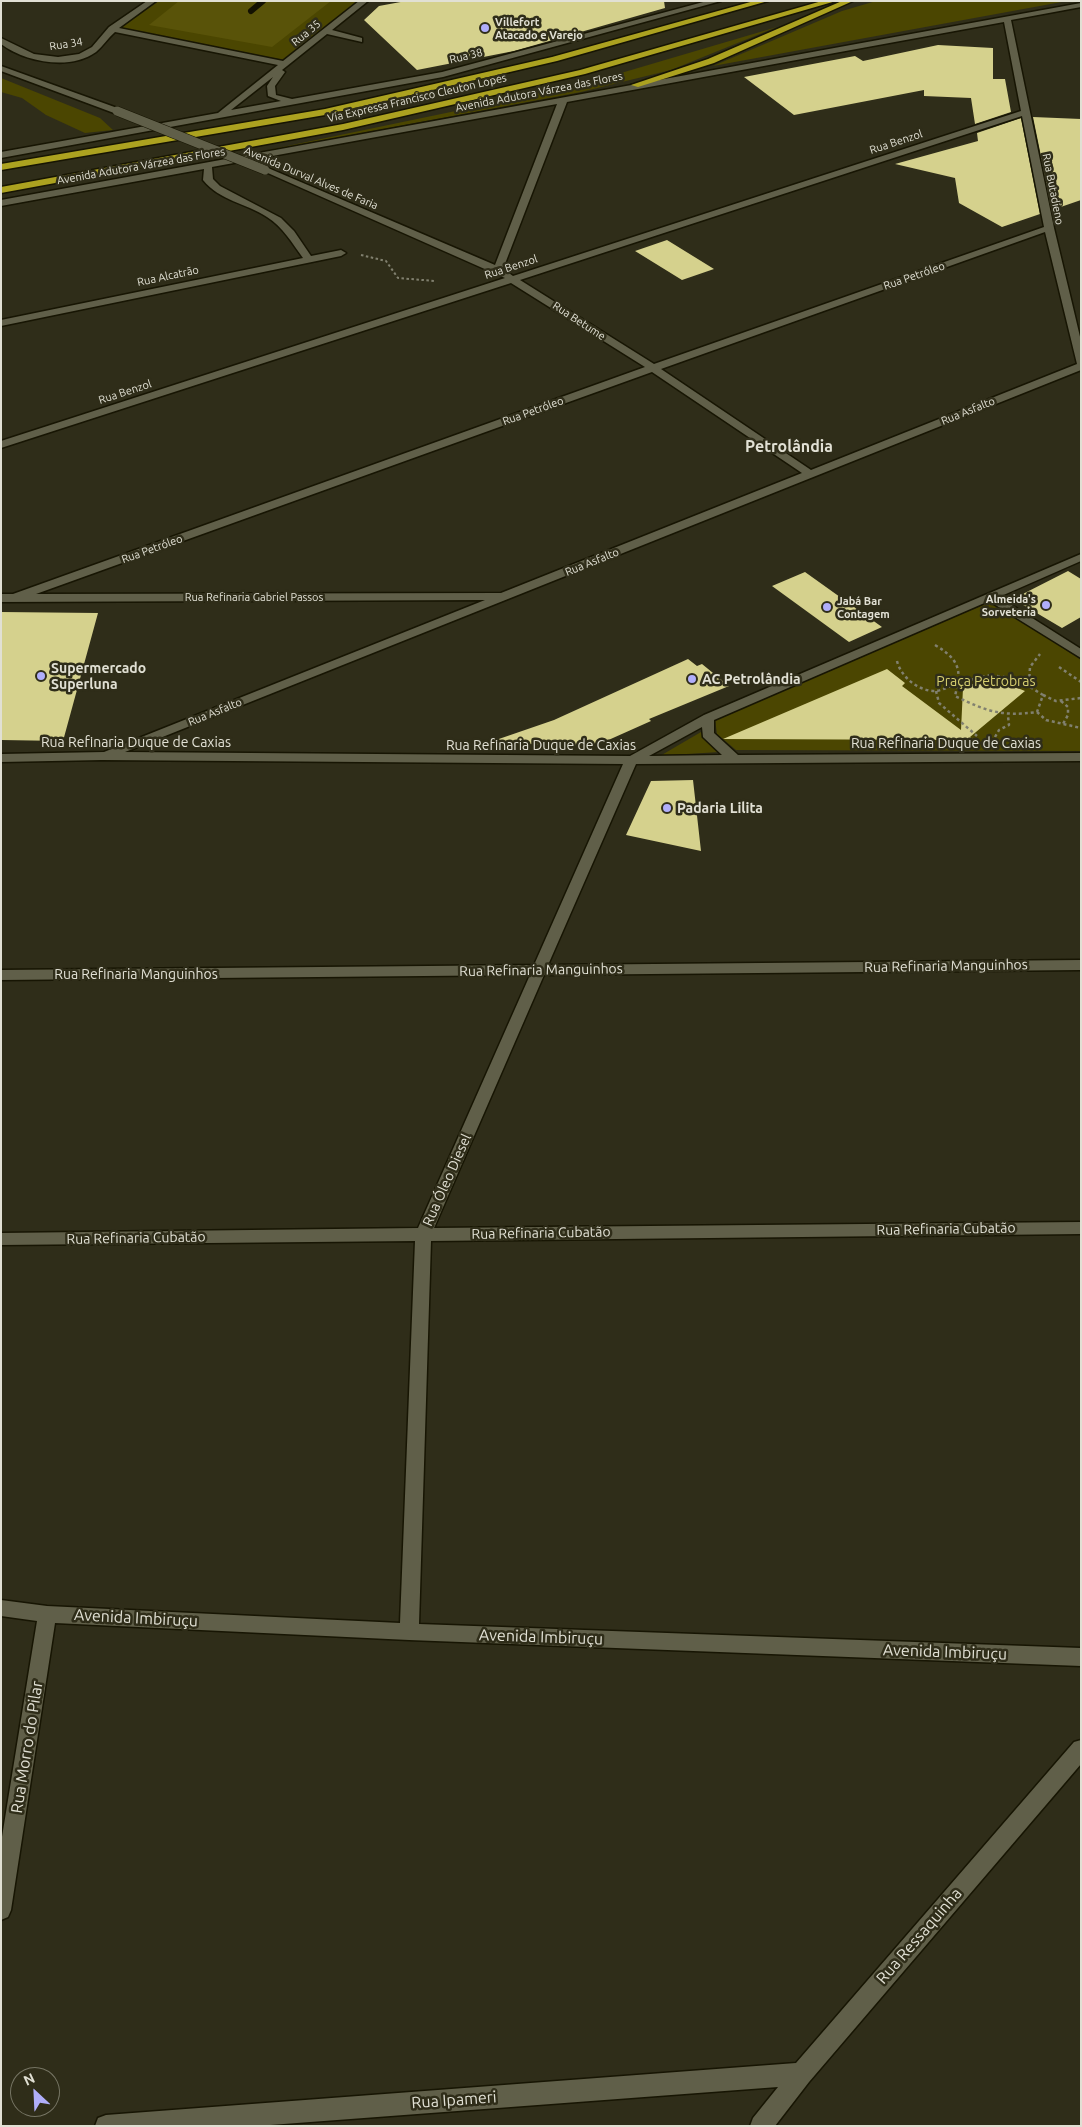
<!DOCTYPE html>
<html>
<head>
<meta charset="utf-8">
<style>
  body { margin:0 }
  #map { position:relative; width:1082px; height:2127px; overflow:hidden; background:#2f2d19; font-family:Ubuntu,sans-serif }
  canvas { display:block }
  .frame { position:absolute; inset:0; border:2px solid #e1e0d4; pointer-events:none }
  .north { position:absolute; left:10px; top:2067px; width:50px; height:50px; box-sizing:border-box; background:#2f2d19; border:1px solid #767564; border-radius:50%; rotate:335deg; font-size:14px; font-weight:700; line-height:20px; text-align:center; color:#e1e0d4 }
  .north::after { content:''; display:block; margin:auto; width:18px; height:22px; background:#b0aefa; clip-path:polygon(50% 0,100% 100%,50% 72%,0 100%) }
</style>
</head>
<body>
<div id="map">
<canvas width="1082" height="2127"></canvas>
<div class="frame"></div>
<div class="north">N</div>
</div>
<script>
const context = document.querySelector('canvas').getContext('2d');
context.lineJoin = 'round';
function paint(path, color) { context.fillStyle = color; context.fill(path, 'evenodd'); }
function strokePath(path, color, width, dash) { context.strokeStyle = color; context.lineWidth = width; context.lineCap = dash ? 'butt' : 'round'; context.setLineDash(dash || []); context.stroke(path); }
function write(font, color, halo, rows, align = 'center') {
  context.font = font + ' Ubuntu,sans-serif'; context.lineWidth = 5; context.setLineDash([]); context.textBaseline = 'middle'; context.strokeStyle = halo; context.fillStyle = color; for (const [text, x, y, turn = 0] of rows) {
    context.save(); context.translate(x, y); context.rotate((+turn || 0) * Math.PI / 180); context.textAlign = isNaN(turn) ? turn : align; if (halo) context.strokeText(text, 0, 0); context.fillText(text, 0, 0); context.restore();
  }
}
const green = new Path2D(`
  M159,1h201l-77,59 -163,-32z
  M876,1h191l-354,65 129,-55z
  M777,27l-106,43 -90,22 -337,63 226,-47 151,-35z
  M1,78l99,40 13,12 -28,3 -39,-18 -24,-17 -21,-6z
  M992,601l89,59v91l-345,-1 -19,-16 -2,-14z
  M701,732l17,20 -58,4z`);
const forest = new Path2D(`
  M179,1h152l-59,46 -123,-22z`);
const stream = new Path2D(`
  M251,11l12,-10`);
const building = new Path2D(`
  M406,1h258l1,7 -151,43 -97,19 -53,-50 15,-14z
  M938,45l55,3v31h12l6,33 -36,12 -4,-26 -47,-2v-6l-130,25 -50,-38 111,-21 8,5z
  M1033,117l48,2v81l-29,10z
  M1021,118l19,96 -38,13 -43,-24 -4,-25 -60,-14 83,-23 -1,-8z
  M667,240l47,29 -32,11 -47,-29z
  M1068,571l13,8v38l-19,11 -49,-29z
  M805,572l77,55 -33,15 -77,-56z
  M1,612l97,1 -35,128 -62,-1z
  M688,659l9,7 5,-2 27,22 -80,33 2,2 -56,25 -101,-3 -1,-2 61,-21z
  M887,669l18,14 -3,3 59,44 2,-42 22,-9h10l30,12 -55,46 4,3h-9l-5,4 1,-4 -238,-1z
  M693,780l8,71 -75,-16 25,-54z`);
const pathFar1 = new Path2D(`
  M361,255l25,6 12,17 37,3`);
const path = new Path2D(`
  M935,645c16,10 26,18 23,38
  M897,661c4,16 21,30 38,30 7,0 16,-6 23,-8
  M1059,667l22,15
  M991,675l26,4 26,16 -6,17c-35,5 -51,-1 -82,-16l3,-13z
  M1029,683l1,-16 10,-13
  M936,691l3,12 38,33
  M1043,695l13,6 25,-3
  M1061,701l7,6v8l-5,9
  M1037,712l9,8 35,8
  M995,737l4,-7 10,-5 -1,-9`);
const minor = new Path2D(`
  M147,1h9l-37,27 164,33 76,-60h9l-36,29 30,8v4l-35,-8 -45,36 3,2 -10,14 1,9 16,4 150,-27 265,-71h14l-278,76 -442,81v-6l217,-39 60,-48 -163,-33c-7,6 -12,14 -19,20 -26,19 -71,10 -95,-8v-6l33,16 24,3 21,-3 13,-7 17,-20zM273,77l-6,9 1,10 13,5 -50,9z
  M1081,3v4l-70,13 43,208 27,113v29l-956,382 505,4 74,-41 377,-161v7l-82,36 82,52v9l-92,-57 -275,119v13l24,22 343,-2v8l-445,3 -88,201 533,-5v10l-537,5 -110,253 647,-6v12l-650,7 -12,383 662,24v18l-672,-26 -354,-17 -44,287 -3,7 -7,3v-77l36,-222 -36,-5v-16l46,6 353,17 15,-382 -414,4v-12l417,-5 112,-253 -529,5v-10l533,-5 89,-201 -521,-4 -101,2v-8l103,-2 381,-152 -484,2v-8h12l632,-227 -134,-84 -510,165v-7l504,-163 -244,-108 7,-2 227,97 62,-161 -345,63 1,12 7,7 61,32 13,13 17,25 30,-6 5,3 -5,3 -340,70v-6l302,-62c-11,-15 -20,-31 -36,-41 -21,-14 -47,-16 -64,-37l1,-11 -203,37v-6zM1004,22l17,89 -508,165 -10,-7 64,-167zM1022,116l22,111 -390,137 -134,-84zM1045,232l32,132 -266,106 -150,-101zM652,372l150,101 -301,120 -465,1zM702,727l1,10 19,18 -73,1z
  M1,66l119,43 1,2 -7,2 -113,-42z
  M1081,1740v24l-272,318 -34,44h-25l3,-8 25,-31 -521,39h-162l3,-8 8,-3 690,-52 278,-321z`);
const highway = new Path2D(`
  M754,1h14l-211,60 -232,54 -324,55v-6l324,-55 227,-52z
  M822,1h14l-251,73 -242,56 -342,63v-6l342,-63 237,-54z
  M842,1h11l-139,62 -76,24 -7,-2 77,-26z`);
const minorBridge = new Path2D(`
  M117,111l148,59`);
const markers = [
  [485,28,5,"#b0aefa"],
  [1046,605,5,"#b0aefa"],
  [827,607,5,"#b0aefa"],
  [41,676,5,"#b0aefa"],
  [692,679,5,"#b0aefa"],
  [667,808,5,"#b0aefa"]
];
const farPoinames = [
  ["Villefort",495,22],
  ["Atacado e Varejo",495,35],
  ["Almeida's",1036,599,"right"],
  ["Sorveteria",1036,612,"right"],
  ["Jabá Bar",837,601],
  ["Contagem",837,614]
];
const farStreetnames = [
  ["Rua 35",306,33,-39],
  ["Rua 34",66,44,-9],
  ["Rua 38",466,56,-14],
  ["Avenida Adutora Várzea das Flores",539,92,-11],
  ["Via Expressa Francisco Cleuton Lopes",417,98,-13],
  ["Rua Benzol",896,142,-18],
  ["Avenida Adutora Várzea das Flores",141,166,-10],
  ["Avenida Durval Alves de Faria",311,178,23],
  ["Rua Butadieno",1053,189,79],
  ["Rua Benzol",511,267,-18],
  ["Rua Alcatrão",168,276,-12],
  ["Rua Petróleo",914,276,-19],
  ["Rua Betume",579,321,33],
  ["Rua Benzol",125,392,-18],
  ["Rua Petróleo",533,411,-20],
  ["Rua Asfalto",968,411,-22],
  ["Rua Petróleo",152,549,-20],
  ["Rua Asfalto",592,562,-22],
  ["Rua Refinaria Gabriel Passos",254,597],
  ["Rua Asfalto",215,712,-22]
];
const poiNames = [
  ["Supermercado",51,668],
  ["Superluna",51,684],
  ["AC Petrolândia",702,679],
  ["Padaria Lilita",677,808]
];
const parkNames = [
  ["Praça Petrobras",986,681]
];
const streetNames = [
  ["Rua Refinaria Duque de Caxias",136,742],
  ["Rua Refinaria Duque de Caxias",946,743],
  ["Rua Refinaria Duque de Caxias",541,745],
  ["Rua Refinaria Manguinhos",946,966,-1],
  ["Rua Refinaria Manguinhos",541,970,-1],
  ["Rua Refinaria Manguinhos",136,974],
  ["Rua Óleo Diesel",447,1180,-66],
  ["Rua Refinaria Cubatão",946,1229,-1],
  ["Rua Refinaria Cubatão",541,1233,-1],
  ["Rua Refinaria Cubatão",136,1238,-1]
];
const farDistrictnames = [
  ["Petrolândia",789,447]
];
const nearStreetnames = [
  ["Avenida Imbiruçu",136,1618,3],
  ["Avenida Imbiruçu",541,1637,2],
  ["Avenida Imbiruçu",945,1652,2],
  ["Rua Morro do Pilar",27,1747,-81],
  ["Rua Ressaquinha",919,1936,-49],
  ["Rua Ipameri",454,2100,-4]
];
paint(green, '#4b4601');
paint(forest, '#595309');
strokePath(stream, '#131101', 6);
paint(building, '#d5d18d');
strokePath(minor, '#171503', 3);
strokePath(highway, '#171503', 3);
strokePath(pathFar1, '#81806f', 2, [2.5, 2.5]);
strokePath(path, '#81806f', 2.5, [3, 3]);
paint(minor, '#605f49');
paint(highway, '#aca220');
strokePath(minorBridge, '#171503', 10, []);
strokePath(minorBridge, '#605f49', 9);
for (const [x, y, r, color] of markers) { const dot = new Path2D(); dot.arc(x, y, r, 0, 2 * Math.PI); context.fillStyle = color; context.fill(dot); strokePath(dot, '#2f2d19', 2); }
write('bold 11px', '#e1e0d4', '#2f2d19', farPoinames, 'left');
write('11px', '#e1e0d4', '#2f2d19', farStreetnames);
write('bold 14px', '#e1e0d4', '#2f2d19', poiNames, 'left');
write('14px', '#d5ce6f', '#2f2d19', parkNames);
write('14px', '#e1e0d4', '#2f2d19', streetNames);
write('bold 16px', '#e1e0d4', '#2f2d19', farDistrictnames);
write('16px', '#e1e0d4', '#2f2d19', nearStreetnames);
</script>
</body>
</html>
